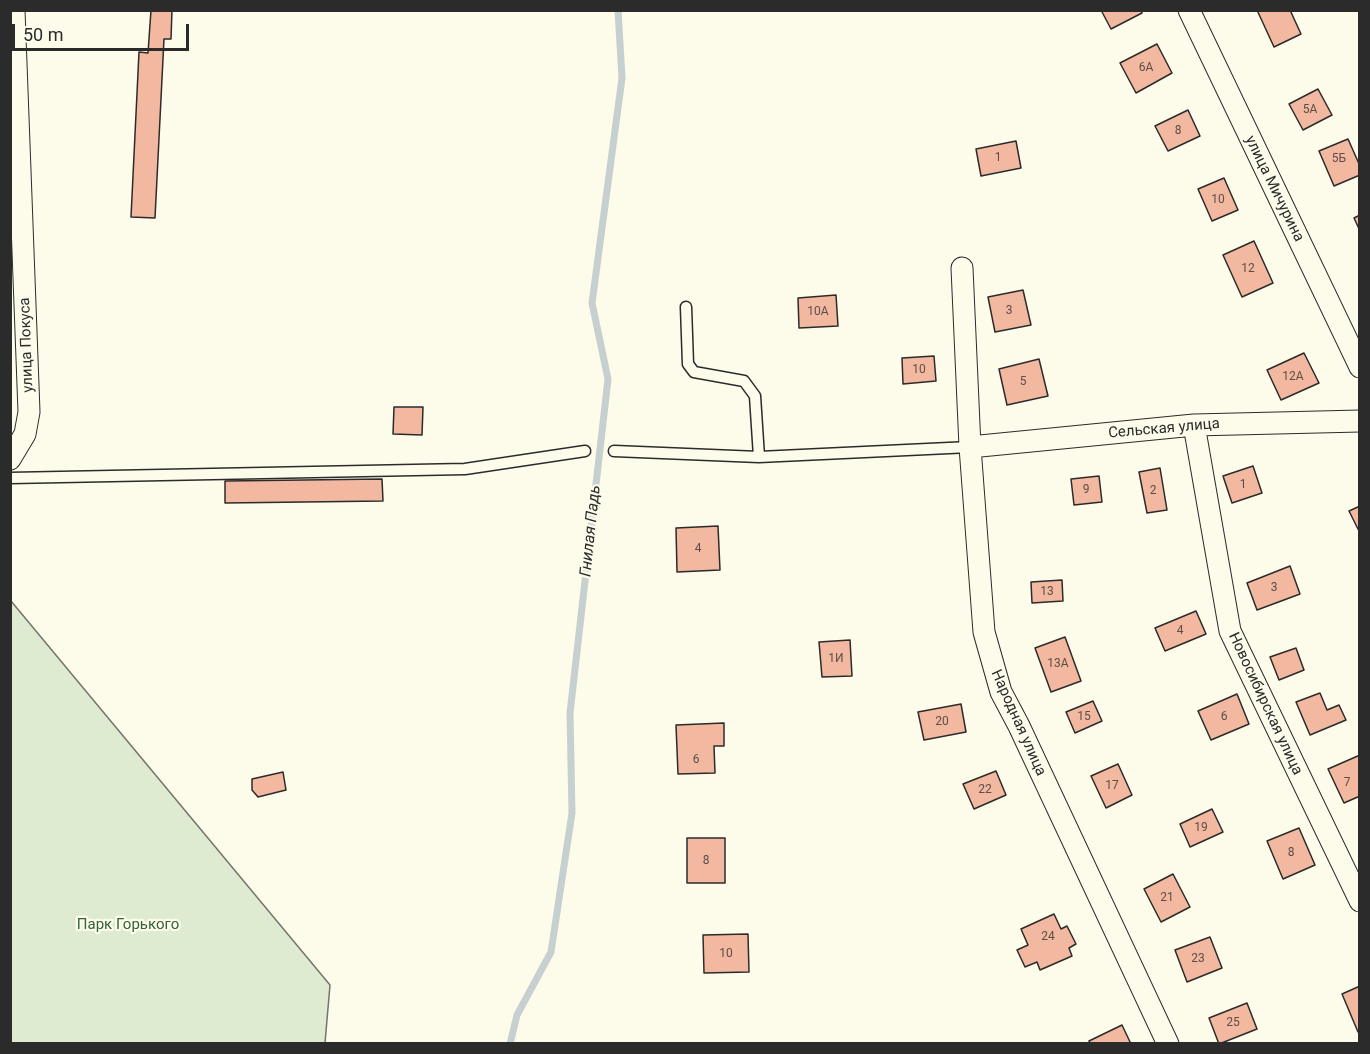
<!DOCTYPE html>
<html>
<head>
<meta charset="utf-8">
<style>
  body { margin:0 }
  #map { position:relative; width:1370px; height:1054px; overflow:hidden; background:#fdfbea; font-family:Roboto,sans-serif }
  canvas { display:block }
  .frame { position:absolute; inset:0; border:12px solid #2b2b2b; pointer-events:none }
  .scale { position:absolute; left:12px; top:24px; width:177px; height:27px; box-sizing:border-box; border:3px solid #2b2b2b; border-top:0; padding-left:8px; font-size:18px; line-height:21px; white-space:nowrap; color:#2b2b2b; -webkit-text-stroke:4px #fdfbea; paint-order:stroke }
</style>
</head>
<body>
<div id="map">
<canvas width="1370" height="1054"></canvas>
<div class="frame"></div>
<div class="scale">50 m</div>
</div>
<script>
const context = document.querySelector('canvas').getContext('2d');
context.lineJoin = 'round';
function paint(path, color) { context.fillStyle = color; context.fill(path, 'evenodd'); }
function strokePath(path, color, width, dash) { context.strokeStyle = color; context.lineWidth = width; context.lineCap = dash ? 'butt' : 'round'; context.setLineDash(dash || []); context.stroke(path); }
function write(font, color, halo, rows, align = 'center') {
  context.font = font + ' Roboto,sans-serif'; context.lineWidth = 4.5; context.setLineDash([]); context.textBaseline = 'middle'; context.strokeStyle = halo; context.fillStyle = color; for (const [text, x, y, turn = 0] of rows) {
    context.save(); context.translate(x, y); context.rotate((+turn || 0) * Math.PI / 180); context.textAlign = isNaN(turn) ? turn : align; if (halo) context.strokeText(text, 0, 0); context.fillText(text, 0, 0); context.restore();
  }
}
const green = new Path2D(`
  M11,601l319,384 -5,58h-314z`);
const stream = new Path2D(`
  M510,1044l7,-29 34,-63 21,-139 -2,-100 38,-334 -16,-76 30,-225 -4,-68`);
const building = new Path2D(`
  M151,10h21l-1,29h-7l-9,179 -24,-1 8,-165 9,1z
  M1101,10h40l1,3 -31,16z
  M1257,10h33l11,24 -27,13z
  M1157,44l15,29 -36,20 -16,-30z
  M1318,89l14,26 -29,15 -14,-26z
  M1188,110l12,26 -32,15 -13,-25z
  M1348,139l12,27v9l-26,11 -15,-35z
  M1016,141l5,27 -40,8 -5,-27z
  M1224,178l14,32 -26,11 -14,-32z
  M1360,215v16l-6,-13z
  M1254,241l19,42 -31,14 -19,-42z
  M1023,290l8,35 -36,7 -7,-35z
  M836,295l2,31 -39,2 -1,-30z
  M1304,353l15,30 -38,17 -14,-30z
  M934,356l2,25 -33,3 -1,-26z
  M1039,359l9,37 -41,9 -8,-36z
  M394,407h29l-1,28 -29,-1z
  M1253,466l9,27 -30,10 -9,-27z
  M1160,468l7,42 -20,3 -8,-41z
  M1099,476l3,26 -28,3 -3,-26z
  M382,479l1,22 -158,2v-22z
  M1360,506v27l-11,-22z
  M718,526l2,44 -43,2 -1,-44z
  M1290,566l10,28 -43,16 -10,-27z
  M1062,580l1,21 -31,2 -1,-21z
  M1196,611l10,23 -41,17 -10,-23z
  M1065,637l16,44 -30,11 -16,-44z
  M850,640l2,36 -30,1 -3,-35z
  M1296,648l8,22 -25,10 -9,-23z
  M1320,693l7,17 12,-5 7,15 -36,15 -14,-33z
  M1237,694l12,30 -38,16 -13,-29z
  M1093,701l9,20 -27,12 -9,-21z
  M961,704l5,28 -42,8 -6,-28z
  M724,723v23h-10l1,27 -37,1 -2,-49z
  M1360,755v41l-16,7 -16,-34z
  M1118,764l14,31 -26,13 -15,-32z
  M996,771l10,24 -32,14 -11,-25z
  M283,772l3,18 -28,7 -6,-7v-11z
  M1212,809l11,23 -33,15 -10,-23z
  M1299,828l16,37 -32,14 -16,-38z
  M687,838h38v45h-38z
  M1173,874l17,33 -29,15 -17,-33z
  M1054,914l7,15 6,-3 9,18 -7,4 3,8 -32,14 -3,-8 -12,5 -8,-17 11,-5 -7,-16z
  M748,934l1,38 -45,1 -1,-38z
  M1210,937l12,31 -35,14 -12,-32z
  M1360,986v45l-2,1 -16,-38z
  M1247,1003l10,26 -38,15 -10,-26z
  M1122,1025l9,19h-41l-1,-3z`);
const lane = new Path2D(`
  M686,307l2,57 6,8 50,9 11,15 4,61
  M614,451l145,6 211,-10
  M10,478l455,-9 120,-18`);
const street = new Path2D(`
  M1189,10l171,357
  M962,268l8,179 14,185 17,60 18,34 149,318
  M1194,425l36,206 130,270
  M970,447l224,-22 166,-4
  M10,459l15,-25 4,-22 -15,-402`);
const numberNames = [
  ["6А",1146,68],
  ["5А",1310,110],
  ["8",1178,131],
  ["1",998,158],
  ["5Б",1339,159],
  ["10",1218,200],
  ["12",1248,269],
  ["3",1009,311],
  ["10А",818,312],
  ["10",919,370],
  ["12А",1293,377],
  ["5",1023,382],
  ["1",1243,485],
  ["9",1086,490],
  ["2",1153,491],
  ["4",698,549],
  ["3",1274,588],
  ["13",1047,592],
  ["4",1180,631],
  ["1И",836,659],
  ["13А",1058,664],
  ["15",1084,717],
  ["6",1224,717],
  ["20",942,722],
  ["6",696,760],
  ["7",1347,783],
  ["17",1112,786],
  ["22",985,790],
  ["19",1201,828],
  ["8",1291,853],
  ["8",706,861],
  ["21",1167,898],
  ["24",1048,937],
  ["10",726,954],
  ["23",1198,959],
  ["25",1233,1023]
];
const streetNames = [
  ["улица Мичурина",1274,189,64],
  ["улица Покуса",27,345,-92],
  ["Сельская улица",1164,429,-5],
  ["Новосибирская улица",1265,704,65],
  ["Народная улица",1018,723,66]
];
const parkNames = [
  ["Парк Горького",128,925]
];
const waterNames = [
  ["Гнилая Падь",591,531,-84]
];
paint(green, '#deebd1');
strokePath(green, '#74746e', 1.5);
strokePath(stream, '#c7d0d0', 7);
paint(building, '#f2b8a0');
strokePath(building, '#2b2b2b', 1.5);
strokePath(lane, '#2b2b2b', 13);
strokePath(street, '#2b2b2b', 23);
strokePath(lane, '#fdfbea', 10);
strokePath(street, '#fdfbea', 21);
write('12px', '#5d4e48', null, numberNames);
write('15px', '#2b2b2b', '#fdfbea', streetNames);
write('15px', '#34623c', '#fdfbea', parkNames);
write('italic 16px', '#2b2b2b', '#fdfbea', waterNames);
</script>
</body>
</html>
